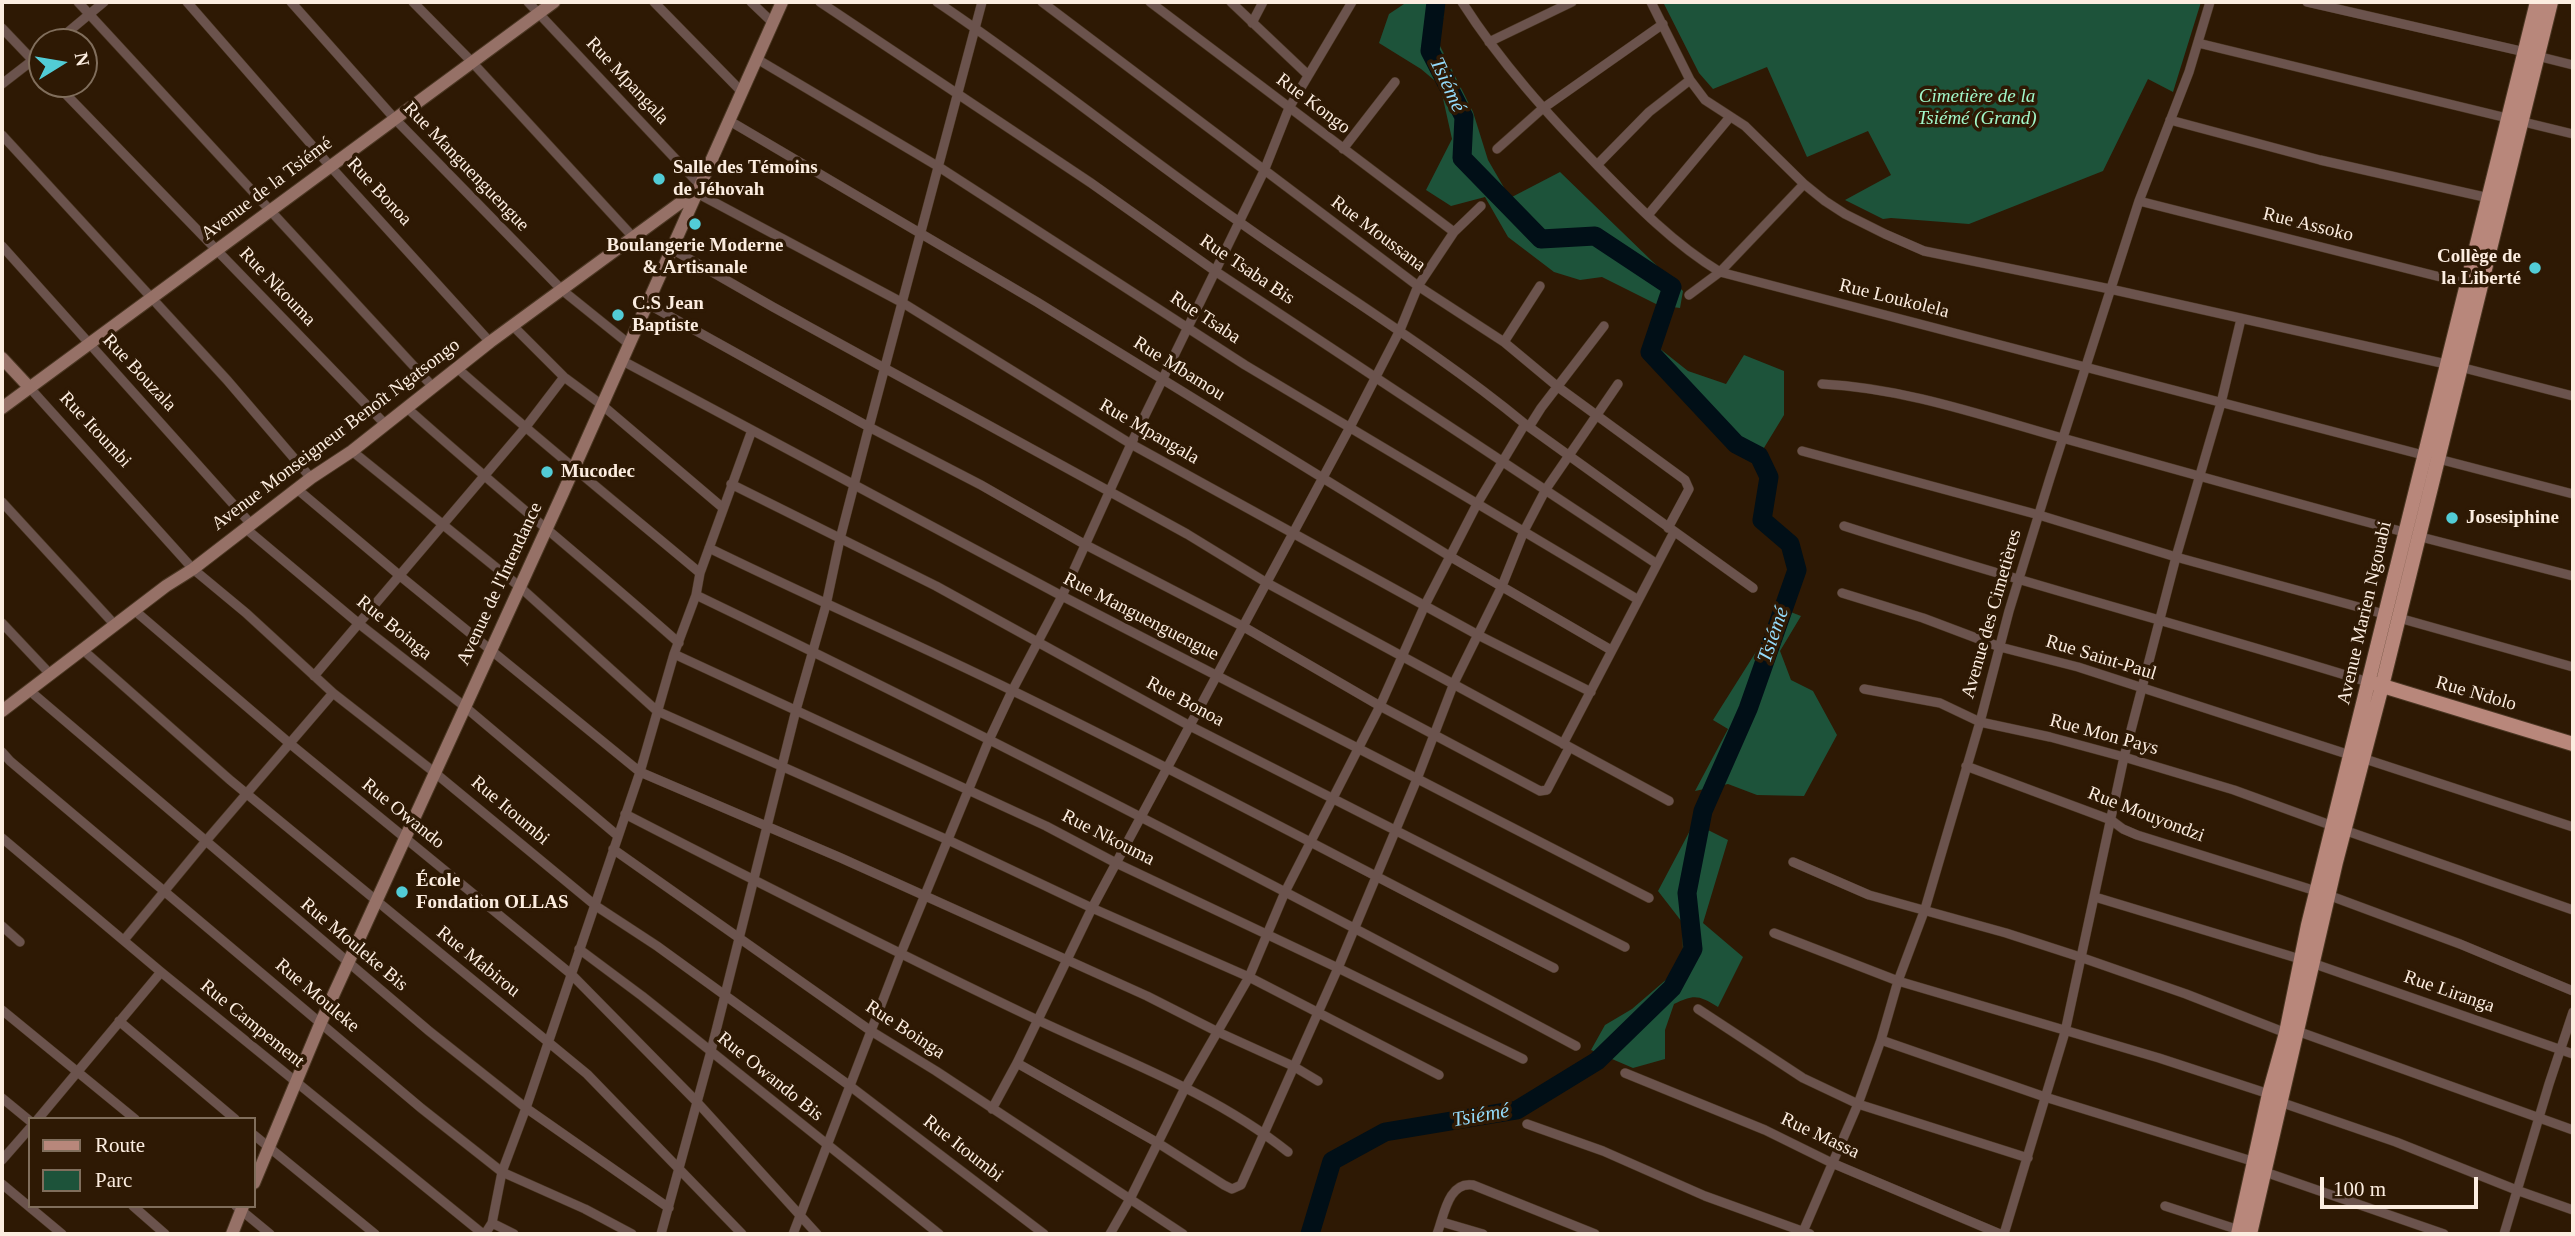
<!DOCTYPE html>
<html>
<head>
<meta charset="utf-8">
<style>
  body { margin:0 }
  #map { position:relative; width:2575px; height:1236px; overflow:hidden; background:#2e1904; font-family:"Times New Roman",serif }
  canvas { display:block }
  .frame { position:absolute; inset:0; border:4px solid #fcede0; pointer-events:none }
  .legend { position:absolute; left:28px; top:1117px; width:228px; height:91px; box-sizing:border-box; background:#2e1904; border:2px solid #806e5c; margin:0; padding:9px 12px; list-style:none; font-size:21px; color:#fcede0 }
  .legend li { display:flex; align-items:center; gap:14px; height:35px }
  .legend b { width:35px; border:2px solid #806e5c }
  .north { position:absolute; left:28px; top:28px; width:70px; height:70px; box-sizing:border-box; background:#2e1904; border:2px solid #806e5c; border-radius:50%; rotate:79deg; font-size:19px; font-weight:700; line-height:28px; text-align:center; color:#fcede0 }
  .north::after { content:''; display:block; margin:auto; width:24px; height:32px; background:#52ccd6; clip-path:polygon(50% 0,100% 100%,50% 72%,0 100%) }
  .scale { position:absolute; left:2320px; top:1177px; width:158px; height:32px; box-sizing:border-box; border:4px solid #fcede0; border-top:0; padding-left:9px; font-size:21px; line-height:24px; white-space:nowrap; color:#fcede0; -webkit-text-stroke:5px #2e1904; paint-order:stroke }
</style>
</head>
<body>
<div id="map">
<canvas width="2575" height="1236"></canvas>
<div class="frame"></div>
<ul class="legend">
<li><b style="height:9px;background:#b8877b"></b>Route</li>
<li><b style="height:19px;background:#1d533a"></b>Parc</li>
</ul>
<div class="north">N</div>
<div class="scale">100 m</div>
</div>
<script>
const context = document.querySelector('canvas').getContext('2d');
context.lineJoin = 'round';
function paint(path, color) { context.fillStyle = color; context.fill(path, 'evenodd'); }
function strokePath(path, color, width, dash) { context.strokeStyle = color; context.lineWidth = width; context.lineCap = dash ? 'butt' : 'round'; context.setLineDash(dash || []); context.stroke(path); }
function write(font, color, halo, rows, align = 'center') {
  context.font = font + ' "Times New Roman",serif'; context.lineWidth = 7; context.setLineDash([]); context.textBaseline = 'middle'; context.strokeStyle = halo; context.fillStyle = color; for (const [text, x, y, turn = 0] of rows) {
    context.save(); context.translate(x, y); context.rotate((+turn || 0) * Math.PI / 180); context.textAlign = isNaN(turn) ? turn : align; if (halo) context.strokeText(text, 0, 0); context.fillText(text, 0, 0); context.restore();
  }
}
const green = new Path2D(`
  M1407,2h34l3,12 -6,28 35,70 15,48 22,38 50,-26 123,119 -3,17 -22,-3 -56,-28 -22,3 -26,-8 -46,-35 -23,-40 -34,9 -25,-16 26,-51 -12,-54 -19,-16 -42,-26 10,-29z
  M1663,2h538l-28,90 -25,-13 -45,92 -134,53 -78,-6 -8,1 -38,-19 46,-25 -23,-44 -61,26 -40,-90 -54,22 -14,-16z
  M1659,348l29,23 38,13 18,-29 40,16v44l-25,41 -104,-89z
  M1783,609l18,7 -21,35 11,29 22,11 24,44 -33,61 -47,-1 -29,-11 -33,7 33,-62 -15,-9z
  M1694,823l34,17 -25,83 40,34 -25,50c-19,-12 -24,-13 -44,-3l-9,26v29l-32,9 -42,-18 14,-25 27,-16 36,-31 15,-27 -1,-29 -24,-31z`);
const river = new Path2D(`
  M1310,1234l22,-73 53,-29 132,-22 80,-49 75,-73 21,-39 -6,-56 16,-82 45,-102 49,-139 -7,-26 -28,-24 7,-43 -10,-21 -23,-12 -86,-92 22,-65 -77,-51 -54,3 -79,-81 2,-41 -34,-66 6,-49`);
const street = new Path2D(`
  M78,2l355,385
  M187,2l143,164 160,176
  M291,2l104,117 167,171 67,54
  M413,2l59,60 161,175
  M528,2l171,182
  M654,2l87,89
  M751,2l22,21
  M820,2l271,181 124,88 442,293
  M937,2c103,69 199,148 301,219 95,68 196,128 287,203l228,164
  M1042,2l376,284 86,56 54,45 127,93 4,9 -21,39
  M1150,2l304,230
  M1231,2l77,73
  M1462,2c39,61 86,113 137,165 37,38 75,77 121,105l853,222
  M1651,2l39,78 15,20 40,26 59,58 21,17 20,13 40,20 39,17 186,38 336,75
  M2307,2l218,50
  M1252,23l11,-21
  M2,28l40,42
  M56,42l48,-40
  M1489,42l83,-40
  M2198,43l375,91
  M2537,56l36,9
  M757,59l182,108 306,198 392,234
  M2,84l40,-31
  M56,84l329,340
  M728,120l309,182 414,255 160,93
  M2170,120l150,40 169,38
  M2,135l225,245 84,98
  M1343,149l52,-67
  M1497,149l45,-40 121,-85
  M1597,165l52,-53 41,-32
  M695,192l208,111 228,141 347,191 113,57
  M2139,201l329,83
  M1648,215l82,-98
  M2,246l249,278
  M672,249l101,58 414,227 80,49 402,218
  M1689,295l31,-23 84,-88
  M646,303l223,124 112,58 103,59 160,83 136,79 160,85 7,-1 22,-42
  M513,326l51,51 38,28 121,103
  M1504,342l36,-56
  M621,360l441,236 587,302
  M2460,367l113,29
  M457,368c79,70 162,137 243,205
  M1822,384c80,4 156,30 233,52 116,32 232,65 349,96
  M29,387l164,182 53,44 87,80 101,79 162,134 61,40 193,140 194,148
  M407,408c89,80 182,155 272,235
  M1529,427l12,-19 63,-82
  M352,451l168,136 137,124 291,129 144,68 157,69 190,98
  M1802,451l237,64 137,42 208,57
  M731,484l205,102 254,140 435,221
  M297,489l102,86 241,197 201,86 306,138 71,36 75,34 25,15
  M2,502l113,123
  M1844,526c174,56 350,102 524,156
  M245,528l113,95 106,83 154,130
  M2417,536l156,40
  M709,548c100,49 202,93 302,142 183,89 362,186 543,278
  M1842,593l81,25 77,29 78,20 272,88
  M696,595c297,143 589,295 880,451
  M134,610l154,132 283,232 125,127 121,133
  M2399,618l174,49
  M2,623l49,52
  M83,650l147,130 357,294 155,160
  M674,654l372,172 70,37 222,105 185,91
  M314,676l211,-248 39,-51
  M1864,689l76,14 40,19 70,15 74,20 110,33 99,36
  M30,691l399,340 97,77 143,100
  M1563,744l111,-212
  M2,752l8,9 411,347 81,64 83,37 47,25
  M2362,758l211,69
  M1966,766l145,54 12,9 14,6 179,56
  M625,814c134,69 268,137 404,202 88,42 183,75 259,136
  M2344,830l229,80
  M2,838l159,134 322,262
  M613,849l258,182 65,40 247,163
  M1793,862l76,33 137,38 74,24 106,37 100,39
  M2328,895l132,49 113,47
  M2095,897l205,62
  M2,926l18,16
  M1774,933l124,48 261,77 110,36
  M124,940l81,-98 128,-149
  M579,949l63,47 297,238
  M2312,963l261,91
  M1698,1009l105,69 55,26 170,54
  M2,1010l133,109
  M119,1021l116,98
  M2297,1031l276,99
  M1881,1040l164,57 210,65
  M1017,1063l141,80 66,42 8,4 9,-4 97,-217 79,-189 37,-96 48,-97 22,-55 22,-42 72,-105
  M1625,1073l140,57 67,33 168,71
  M2,1098l28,23
  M2280,1102l116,40 123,49 54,19
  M992,1109l25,-46 75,-155 257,-479 51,-99 18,-44 36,-54 27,-26
  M38,1119l123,-147
  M1527,1124l76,27 102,45 105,38
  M254,1135l121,99
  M2,1160l28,-32
  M2265,1172l179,62
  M2,1184l60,50
  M133,1206l32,28
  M236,1206l34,28
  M2165,1206l74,24
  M1442,1222l41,12
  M492,1223l22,11
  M485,1234l7,-11 10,-51 24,-64 114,-336 34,-118 22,-59 4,-22 52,-143
  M661,1234l50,-183 85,-341 30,-105 14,-66 29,-112 113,-425
  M793,1234l108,-281 88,-213 23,-49 50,-95 69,-152 133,-273 25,-63 63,-106
  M1110,1234l20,-35 55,-111 64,-111 36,-85 95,-186 45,-101 52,-101 48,-80
  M1437,1234c7,-18 11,-53 36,-49l122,49
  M1802,1234l56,-130 23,-64 17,-59 27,-72 55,-187 29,-111 41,-133 89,-277 50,-129 21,-70
  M2004,1234l61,-202 59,-275 52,-200 45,-154 20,-84
  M2504,1234l45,-150 24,-72`);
const secondary = new Path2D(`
  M2,358l27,29
  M2,408l552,-406
  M2,711l164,-125 27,-17 118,-91 41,-27 138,-109 205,-150
  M254,1183l67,-161 241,-527 220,-493
  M232,1234l11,-28`);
const primary = new Path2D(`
  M2373,683l200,61
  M2238,1234l31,-140 17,-61 22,-108 229,-923
  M2250,1234l86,-372 46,-176 169,-684`);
const markers = [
  [659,179,7,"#52ccd6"],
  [695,224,7,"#52ccd6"],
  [2535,268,7,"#52ccd6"],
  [618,315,7,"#52ccd6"],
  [547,472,7,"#52ccd6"],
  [2452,518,7,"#52ccd6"],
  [402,892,7,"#52ccd6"]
];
const streetNames = [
  ["Rue Mpangala",627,81,47],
  ["Rue Kongo",1313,104,37],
  ["Rue Manguenguengue",466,167,46],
  ["Avenue de la Tsiémé",267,189,-37],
  ["Rue Bonoa",379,192,47],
  ["Rue Assoko",2308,225,14],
  ["Rue Moussana",1378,234,37],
  ["Rue Tsaba Bis",1247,270,34],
  ["Rue Nkouma",277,287,46],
  ["Rue Loukolela",1894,299,14],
  ["Rue Tsaba",1205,318,33],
  ["Rue Mbamou",1179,369,32],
  ["Rue Bouzala",139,373,47],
  ["Rue Itoumbi",95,430,47],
  ["Rue Mpangala",1149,432,30],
  ["Avenue Monseigneur Benoît Ngatsongo",336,435,-37],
  ["Avenue de l'Intendance",500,584,-65],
  ["Avenue Marien Ngouabi",2365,613,-77],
  ["Avenue des Cimetières",1992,614,-74],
  ["Rue Manguenguengue",1141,617,27],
  ["Rue Boinga",394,628,39],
  ["Rue Saint-Paul",2101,658,17],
  ["Rue Ndolo",2476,694,16],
  ["Rue Bonoa",1185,702,28],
  ["Rue Mon Pays",2104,735,15],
  ["Rue Itoumbi",510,811,40],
  ["Rue Owando",403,814,39],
  ["Rue Mouyondzi",2146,815,21],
  ["Rue Nkouma",1108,838,27],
  ["Rue Mouleke Bis",354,945,40],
  ["Rue Mabirou",478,962,39],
  ["Rue Liranga",2449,992,19],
  ["Rue Mouleke",317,996,40],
  ["Rue Campement",252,1024,39],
  ["Rue Boinga",905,1030,33],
  ["Rue Owando Bis",770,1077,39],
  ["Rue Massa",1820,1136,25],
  ["Rue Itoumbi",963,1149,38]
];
const parkNames = [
  ["Cimetière de la",1977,97],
  ["Tsiémé (Grand)",1977,119]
];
const poiNames = [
  ["Salle des Témoins",673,168],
  ["de Jéhovah",673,190],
  ["Boulangerie Moderne",695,246,"center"],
  ["& Artisanale",695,268,"center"],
  ["Collège de",2521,257,"right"],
  ["la Liberté",2521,279,"right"],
  ["C.S Jean",632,304],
  ["Baptiste",632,326],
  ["Mucodec",561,472],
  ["Josesiphine",2466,518],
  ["École",416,881],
  ["Fondation OLLAS",416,903]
];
const waterNames = [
  ["Tsiémé",1447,85,65],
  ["Tsiémé",1774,635,-71],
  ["Tsiémé",1481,1116,-10]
];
paint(green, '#1d533a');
strokePath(river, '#010f17', 19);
strokePath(street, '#4b3723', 10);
strokePath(secondary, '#4b3723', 14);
strokePath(primary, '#4b3723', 16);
strokePath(street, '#6b534d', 9);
strokePath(secondary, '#967167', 12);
strokePath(primary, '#b8877b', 14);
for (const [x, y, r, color] of markers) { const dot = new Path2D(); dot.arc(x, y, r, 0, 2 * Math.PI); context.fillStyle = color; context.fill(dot); strokePath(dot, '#2e1904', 2.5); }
write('19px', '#fcede0', '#2e1904', streetNames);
write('italic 19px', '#a2f8ca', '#2e1904', parkNames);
write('bold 19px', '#fcede0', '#2e1904', poiNames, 'left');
write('italic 21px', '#94dafa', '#2e1904', waterNames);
</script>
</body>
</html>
